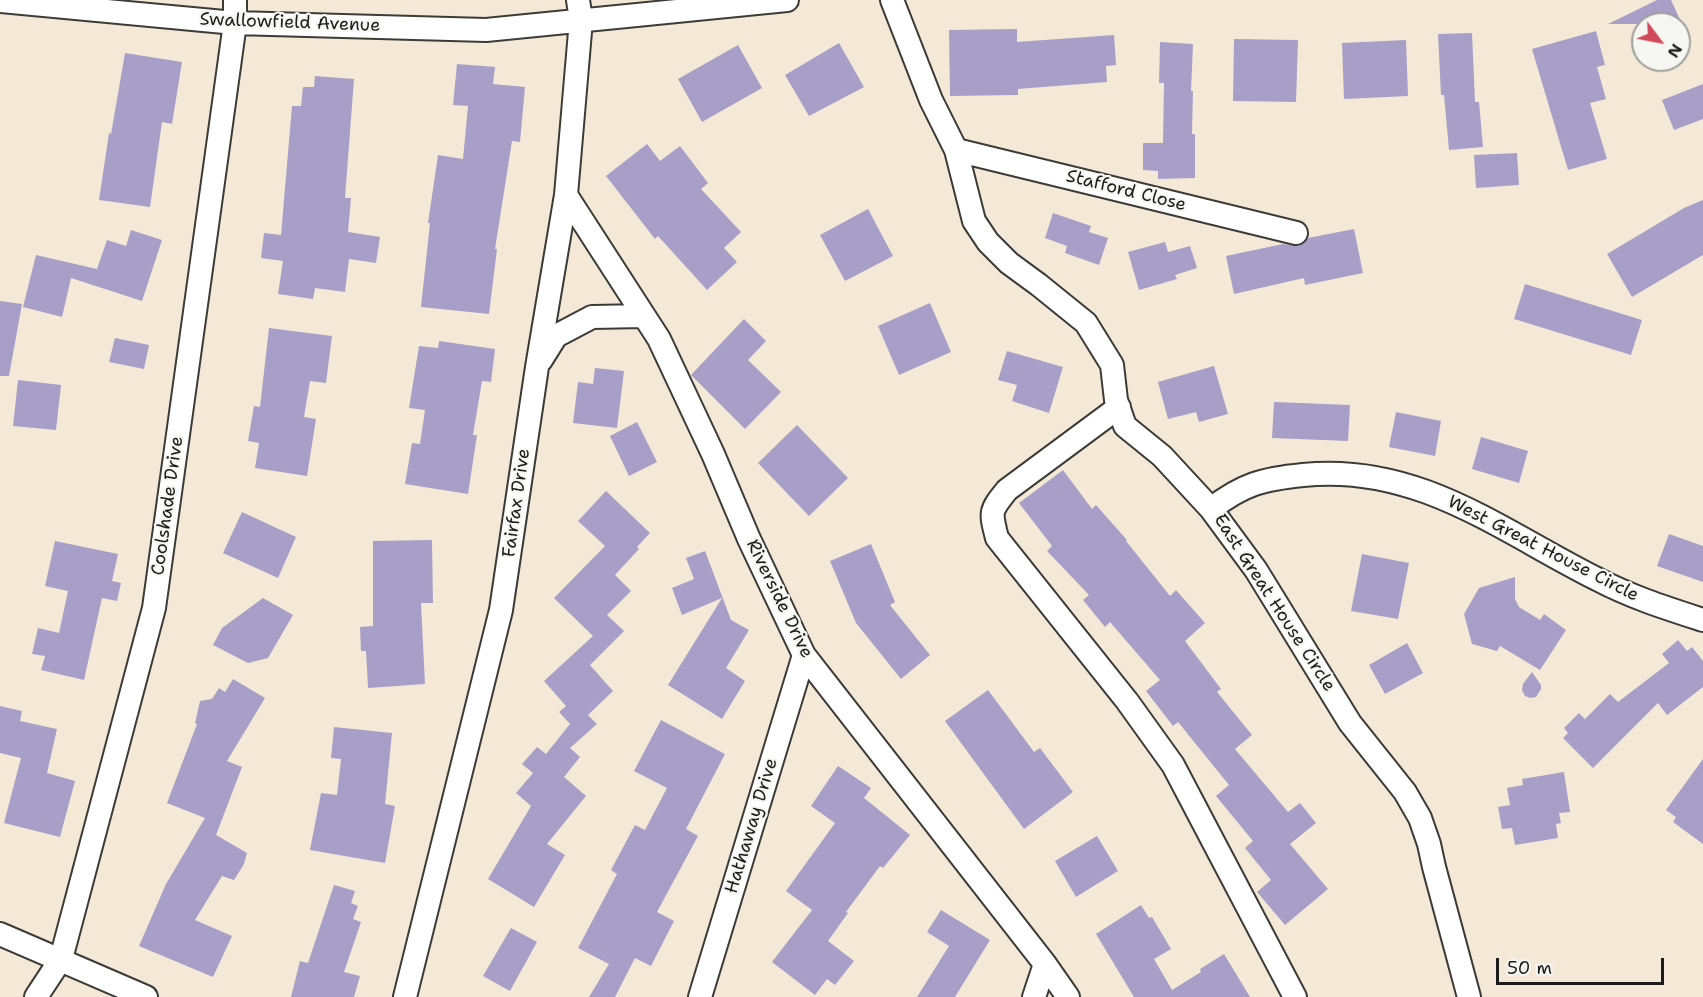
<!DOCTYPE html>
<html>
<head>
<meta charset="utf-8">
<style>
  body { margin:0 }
  #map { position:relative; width:1703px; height:997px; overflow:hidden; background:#f4e9d7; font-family:"Shantell Sans",sans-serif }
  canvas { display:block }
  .north { position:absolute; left:1631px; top:12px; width:60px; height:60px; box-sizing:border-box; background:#f6f6f2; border:2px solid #9f9f9c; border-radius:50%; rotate:122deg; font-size:16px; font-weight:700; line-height:24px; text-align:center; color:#1c1c1c }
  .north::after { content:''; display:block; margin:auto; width:21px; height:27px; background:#d1495b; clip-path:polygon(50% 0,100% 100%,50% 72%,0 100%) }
  .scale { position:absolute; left:1496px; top:958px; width:168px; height:27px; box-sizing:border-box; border:3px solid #1c1c1c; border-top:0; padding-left:8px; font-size:18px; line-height:21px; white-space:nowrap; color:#1c1c1c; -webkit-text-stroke:4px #f6f6f2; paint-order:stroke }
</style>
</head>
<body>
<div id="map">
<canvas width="1703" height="997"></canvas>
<div class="north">N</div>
<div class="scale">50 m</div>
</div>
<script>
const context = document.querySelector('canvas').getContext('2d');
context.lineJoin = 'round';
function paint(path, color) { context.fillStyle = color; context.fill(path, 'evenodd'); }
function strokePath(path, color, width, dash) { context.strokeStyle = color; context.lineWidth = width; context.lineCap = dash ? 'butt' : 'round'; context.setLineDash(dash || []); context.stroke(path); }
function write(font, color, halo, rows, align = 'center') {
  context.font = font + ' "Shantell Sans",sans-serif'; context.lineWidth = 4.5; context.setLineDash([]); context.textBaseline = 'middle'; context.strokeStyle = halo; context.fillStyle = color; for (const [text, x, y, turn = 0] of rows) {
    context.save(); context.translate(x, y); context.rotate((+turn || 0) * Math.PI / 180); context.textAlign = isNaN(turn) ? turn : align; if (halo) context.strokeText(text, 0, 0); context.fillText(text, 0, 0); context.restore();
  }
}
const building = new Path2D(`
  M1657,0h14l11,24h-74z
  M1017,29v13l97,-7 2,30 -10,1 1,16 -89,7v6l-68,1 -1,-66z
  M1596,31l9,34 -8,2 9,32 -16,4 17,56 -39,11 -36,-121z
  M1472,33l3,69h4l4,45 -34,3 -5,-55h-3l-3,-61z
  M1234,39l64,1 -2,62 -63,-1z
  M1406,40l2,56 -64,3 -2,-56z
  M1160,42l33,2 -2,47h2l-1,43h3v44l-37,1v-8l-15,-1v-27h20l1,-60h-5z
  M839,43l25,44 -55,29 -24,-41z
  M738,45l24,43 -60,34 -24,-43z
  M125,53l57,9 -10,62 -10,-2 -12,85 -51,-7 10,-67 2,1z
  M457,64l38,3 -2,17 32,3 -5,55 -8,-1 -17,108h2l-8,65 -68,-7 9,-84h-2l10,-68 25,4 5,-53 -15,-1z
  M315,76l39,3 -9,119h6l-3,34 32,5 -4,26 -27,-4 -4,33 -30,-4 -2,11 -35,-5 5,-33 -22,-3 3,-25 17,2 11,-129h9l2,-19h11z
  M1703,84v35l-29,11 -12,-30z
  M647,144l13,17 20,-15 28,37 -7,6 40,43 -17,16 13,14 -30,28 -49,-54 -3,3 -49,-63z
  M1517,153l2,32 -43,3 -2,-33z
  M1703,200v55l-71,42 -25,-43 77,-46z
  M868,209l25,47 -48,25 -25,-46z
  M1053,213l38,13 -2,6 19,6 -9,27 -34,-12 2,-7 -22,-8z
  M1354,229l9,44 -58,12 -1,-7 -70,16 -8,-38 57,-12 16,2 9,-8z
  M131,230l31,10 -20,61 -71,-23 -9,39 -39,-10 13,-52 61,14 10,-29 19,6z
  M1165,242l3,10 22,-6 7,22 -22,7 2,4 -38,11 -11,-38z
  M1525,284l117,36 -11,35 -117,-36z
  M0,301l22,3 -13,72h-9z
  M930,303l21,49 -52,23 -21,-49z
  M744,319l22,22 -18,19 33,32 -36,37 -54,-54z
  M269,328l63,8 -6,47 -16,-2 -6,36 12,2 -9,57 -52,-8 4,-25 -11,-2 6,-35 6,1z
  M115,338l34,7 -5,24 -35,-7z
  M439,341l56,8 -4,33 -9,-1 -9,54h4l-9,59 -63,-10 7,-41 8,1 5,-34 -16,-2 10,-62 19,2z
  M1007,351l56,16 -14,46 -37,-12 5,-16 -19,-5z
  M1214,366l14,48 -29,8 -3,-10 -28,7 -10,-37z
  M595,368l29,3 -7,57 -44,-5 5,-41 15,2z
  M18,380l43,5 -5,45 -43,-4z
  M1274,402l76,3 -2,36 -76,-3z
  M1396,412l45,9 -6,35 -46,-9z
  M637,422l20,40 -28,14 -19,-40z
  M797,425l51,53 -39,38 -51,-53z
  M1481,437l47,14 -9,32 -47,-14z
  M1063,470l29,39 4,-4 31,35 -1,1 44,55 6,-6 29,33 -20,18 36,48 -4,3 35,43 -17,14 53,63 12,-9 16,20 -26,21 38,45 -43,36 -28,-33 14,-12 -26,-32 8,-7 -37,-45 13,-11 -51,-63 -5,4 -27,-35 14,-11 -50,-58 -5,5 -22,-27 6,-5 -42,-44 5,-5 -33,-43z
  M606,491l44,42 -13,14 2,2 -24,26 16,16 -24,24 17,16 -34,34 23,26 -25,24 9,9 -27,24 10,9 -16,20 22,19 -39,48 18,11 -31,52 -46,-28 43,-73 -15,-13 17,-20 -11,-9 15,-17 9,7 24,-30 -11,-12 7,-6 -22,-25 49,-45 -39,-38 51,-52 -27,-25z
  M242,512l54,25 -18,41 -55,-25z
  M1669,534l34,12v36l-46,-16z
  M432,540l1,63h-12l4,81 -57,4 -2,-37h-5l-1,-24 13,-1v-85z
  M55,541l63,13 -6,27 9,2 -4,18 -15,-3 -18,82 -43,-10 4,-14 -13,-2 6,-26 21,5 9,-42 -23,-5z
  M871,544l24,58 -5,3 40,50 -29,24 -45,-56 -26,-62z
  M705,551l26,69 18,10 -23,38 19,13 -23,38 -54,-34 54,-87 -40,17 -10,-27 22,-9 -8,-21z
  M1362,554l47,9 -11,56 -47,-8z
  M1515,577v22l4,8 21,13 4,-6 22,16 -26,40 -40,-24 -3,5 -25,-7 -8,-30 15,-26z
  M263,598l30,17 -25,43 -20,5 -35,-18 9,-17z
  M1678,640l9,11 5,-4 11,14v26l-36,28 -9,-12 -65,65 -30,-30 5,-5 -4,-5 15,-15 6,6 25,-25 8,8 51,-39 -7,-9z
  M1407,643l16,30 -38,21 -16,-29z
  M1532,672l9,13v4l-5,8 -6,1 -5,-2 -3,-6 1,-6z
  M233,679l32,19 -38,63 15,6 -26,68 31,18 -3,11 -10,16 -12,-4 -27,44 37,16 -19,41 -74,-31 27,-62 39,-66 -38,-15 30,-79 -2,-1 5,-22 12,-2 7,-11 6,4z
  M988,690l46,62 6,-4 33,44 -49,37 -79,-108z
  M0,706l22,5 -2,10 37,8 -10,44 28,8 -15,56 -56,-14 17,-65 -21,-5z
  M661,720l64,34 -39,75 12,7 -41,76 17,9 -23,45 -16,-8 -20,39h-26l20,-33 -31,-16 39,-74 -6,-4 24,-45 10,5 22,-42 -33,-17z
  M334,727l58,6 -7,71 10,2 -10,57 -75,-13 11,-57 16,2 4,-36 -10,-1z
  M1703,759v85l-30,-22 3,-5 -10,-7z
  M838,766l33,22 -7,10 46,37 -27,33 -3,-2 -34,46 2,1 -20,28 26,20 -19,24 -8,-6 -12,16 -43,-33 40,-52 -26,-19 49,-68 -24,-17z
  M1564,772l6,40 -11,1 2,10 -5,1 2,14 -43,7 -3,-17 -10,1 -4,-22 12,-2 -3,-17 16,-3 -1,-6z
  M1097,836l21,35 -42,26 -21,-36z
  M334,885l21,6 -4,12 7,3 -5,13 8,3 -17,50 16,4 -6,21h-63l9,-36 8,2z
  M1141,905l8,13 3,-1 19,32 -17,10 18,31 29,-18 -1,-3 24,-15 26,43h-116l-38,-63z
  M941,910l49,30 -35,57h-38l32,-51 -22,-14z
  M511,928l26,14 -27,49 -27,-15z`);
const street = new Path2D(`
  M892,0l39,100 25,50 18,71 14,21 21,21 30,22 47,38 26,42 4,35 9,26 37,30 49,53 45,61 94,153 55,69 15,26 9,26 5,23 35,130
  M0,1l235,22 251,7 301,-30
  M956,150l340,83
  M566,195l93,144 54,115 36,85 55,116 241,309 23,33
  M541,360l15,-24 36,-19 52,-1
  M1119,407l-112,83c-17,21 -17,21 -10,48l130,163 46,64 122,232
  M1211,509c32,-25 52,-30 92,-34 115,-12 198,56 294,104 34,18 69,29 106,41
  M0,934l146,63
  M36,997l25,-38 93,-351 81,-585v-23
  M405,997l96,-387 36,-243 29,-172 15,-175 -3,-20
  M700,997l104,-342
  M1034,997l11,-33`);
const streetNames = [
  ["Swallowfield Avenue",290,23,2],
  ["Stafford Close",1126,191,14],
  ["Fairfax Drive",517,503,-82],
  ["Coolshade Drive",168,506,-82],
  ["West Great House Circle",1543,549,27],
  ["Riverside Drive",779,599,64],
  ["East Great House Circle",1274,603,57],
  ["Hathaway Drive",752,826,-73]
];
paint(building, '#a89fc8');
strokePath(street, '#3c3b38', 26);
strokePath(street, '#fff', 22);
write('18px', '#1c1c1c', '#f6f6f2', streetNames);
</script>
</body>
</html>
